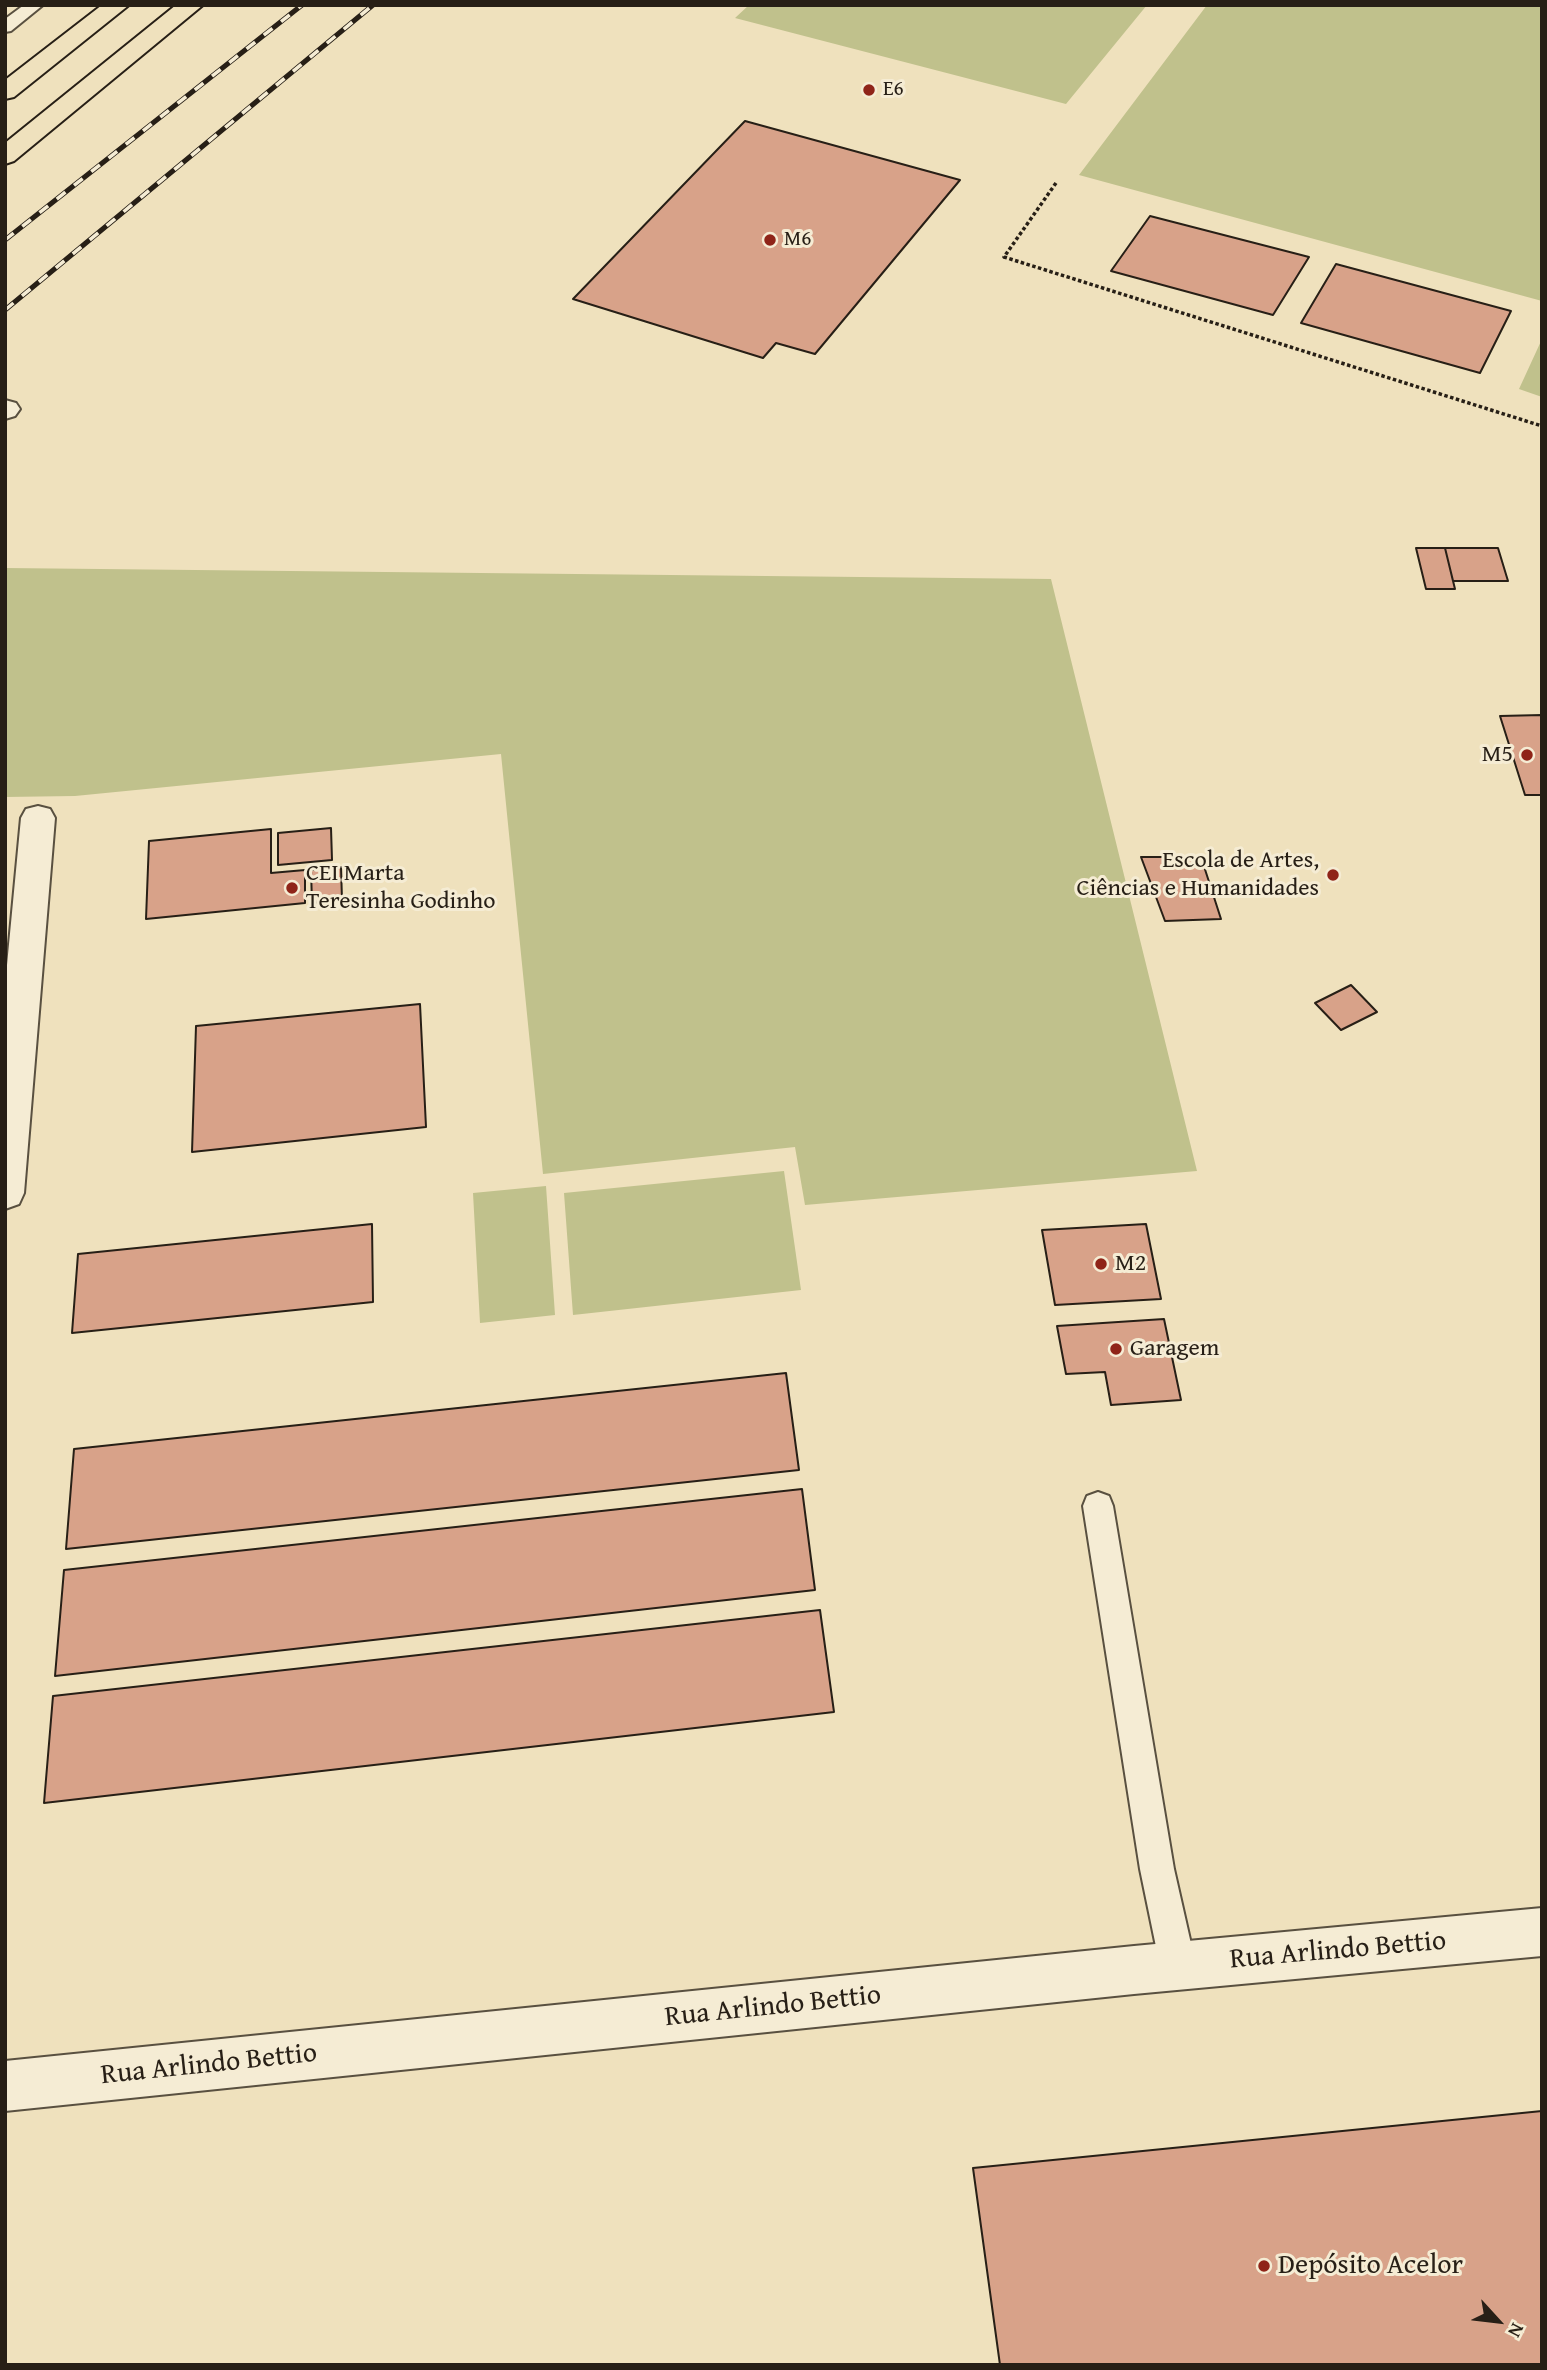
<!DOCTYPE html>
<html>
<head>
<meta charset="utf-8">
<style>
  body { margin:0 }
  #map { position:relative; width:1547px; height:2370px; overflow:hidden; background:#efe1bd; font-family:"Gentium Book Plus",serif }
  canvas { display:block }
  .frame { position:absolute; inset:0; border:7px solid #271f16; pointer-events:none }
  .north { position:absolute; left:1463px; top:2286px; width:70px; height:70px; -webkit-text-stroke:5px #f5ecd4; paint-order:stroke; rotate:117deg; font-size:19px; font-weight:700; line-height:28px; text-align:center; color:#271f16 }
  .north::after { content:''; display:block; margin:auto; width:24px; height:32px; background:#271f16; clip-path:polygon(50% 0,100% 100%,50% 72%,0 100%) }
</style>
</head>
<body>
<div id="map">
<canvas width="1547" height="2370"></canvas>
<div class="frame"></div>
<div class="north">N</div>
</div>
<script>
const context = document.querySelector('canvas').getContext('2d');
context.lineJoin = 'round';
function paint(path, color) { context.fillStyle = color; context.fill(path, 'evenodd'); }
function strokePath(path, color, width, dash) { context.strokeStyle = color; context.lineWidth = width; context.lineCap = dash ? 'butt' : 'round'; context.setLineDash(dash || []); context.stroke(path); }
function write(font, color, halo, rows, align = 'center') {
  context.font = font + ' "Gentium Book Plus",serif'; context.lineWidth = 6; context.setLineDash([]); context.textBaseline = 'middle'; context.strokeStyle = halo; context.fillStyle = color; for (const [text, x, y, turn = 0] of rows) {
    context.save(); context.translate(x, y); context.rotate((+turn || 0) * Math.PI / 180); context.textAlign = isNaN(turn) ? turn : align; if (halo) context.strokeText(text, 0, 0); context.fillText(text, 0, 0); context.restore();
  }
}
const green = new Path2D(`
  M749,5h398l-81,99 -331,-86z
  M1207,5h335v296l-463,-126z
  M1542,339v58l-23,-8z
  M5,568l1046,11 146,592 -392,34 -10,-58 -252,27 -42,-420 -426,42 -70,1z
  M784,1171l17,119 -228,25 -9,-122z
  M546,1186l9,129 -75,8 -7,-130z`);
const building = new Path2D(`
  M745,121l215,59 -145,174 -39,-11 -13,15 -190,-59z
  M1150,216l159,41 -36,58 -162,-44z
  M1336,264l175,47 -31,62 -179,-50z
  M1416,548h29l10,41h-29z
  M1445,548h53l10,33h-55z
  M1542,715v80h-17l-25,-79z
  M331,828l1,32 -54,5v-32z
  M271,829v44l34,-3v33l-159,16 3,-78z
  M1141,857h60l20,62 -56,2z
  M341,867l1,33 -30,3 -1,-33z
  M1351,985l26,27 -36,18 -26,-27z
  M420,1004l6,123 -234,25 4,-126z
  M372,1224l1,78 -301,31 6,-79z
  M1146,1224l15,75 -106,6 -13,-75z
  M1164,1319l17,81 -70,5 -6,-33 -39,2 -9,-48z
  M786,1373l13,97 -733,79 8,-100z
  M802,1489l13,101 -760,86 9,-106z
  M820,1610l14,102 -790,91 9,-107z
  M1542,2111v254h-542l-27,-197z`);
const path = new Path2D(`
  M1056,183l-52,74 538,169`);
const service = new Path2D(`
  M24,5h19l-32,26 -6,1v-13z
  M1098,1492l11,4 4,10 61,363 22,97 -6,12 -12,6 -12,-6 -6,-12 -20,-97 -57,-363 4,-10z`);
const minor = new Path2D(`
  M5,400l11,3 4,6 -5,7 -10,3z
  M38,806l12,3 5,9 -31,375 -5,11 -14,5v-223l16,-168 5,-9z
  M1542,1908v48l-408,38 -1129,117v-50l1129,-115z`);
const primary = new Path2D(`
  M102,5h27l-115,92 -9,2v-19z
  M176,5h27l-189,156 -9,3v-21z`);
const rail = new Path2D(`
  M5,240l297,-235
  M5,310l368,-305`);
const markers = [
  [869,90,7,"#8f2418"],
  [770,240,7,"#8f2418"],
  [1527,755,7,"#8f2418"],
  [1333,875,7,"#8f2418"],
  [292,888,7,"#8f2418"],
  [1101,1264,7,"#8f2418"],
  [1116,1349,7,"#8f2418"],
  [1264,2266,7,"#8f2418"]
];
const farPoinames = [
  ["E6",883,90],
  ["M6",784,240]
];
const poiNames = [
  ["M5",1513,755,"right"],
  ["Escola de Artes,",1319,861,"right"],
  ["Ciências e Humanidades",1319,889,"right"],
  ["CEI Marta",306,874],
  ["Teresinha Godinho",306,902],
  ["M2",1115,1264],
  ["Garagem",1130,1349]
];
const nearStreetnames = [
  ["Rua Arlindo Bettio",1338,1951,-5],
  ["Rua Arlindo Bettio",773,2007,-6],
  ["Rua Arlindo Bettio",209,2065,-6]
];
const nearPoinames = [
  ["Depósito Acelor",1278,2266]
];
paint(green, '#c0c18c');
paint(building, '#d8a289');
strokePath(building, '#271f16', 2);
strokePath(service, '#595040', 4);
strokePath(minor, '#595040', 4);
strokePath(primary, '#271f16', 4);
strokePath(path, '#271f16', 3.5, [3.5, 2.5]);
paint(service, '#f5ecd4');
paint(minor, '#f5ecd4');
paint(primary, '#efe1bd');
strokePath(rail, '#271f16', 5);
strokePath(rail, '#f5ecd4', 3.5, [11]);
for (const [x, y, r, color] of markers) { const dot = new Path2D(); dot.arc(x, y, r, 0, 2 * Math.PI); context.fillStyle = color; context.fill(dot); strokePath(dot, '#f5ecd4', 2.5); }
write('21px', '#271f16', '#f5ecd4', farPoinames, 'left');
write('24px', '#271f16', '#f5ecd4', poiNames, 'left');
write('28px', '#271f16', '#f5ecd4', nearStreetnames);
write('28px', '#271f16', '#f5ecd4', nearPoinames, 'left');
</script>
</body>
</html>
